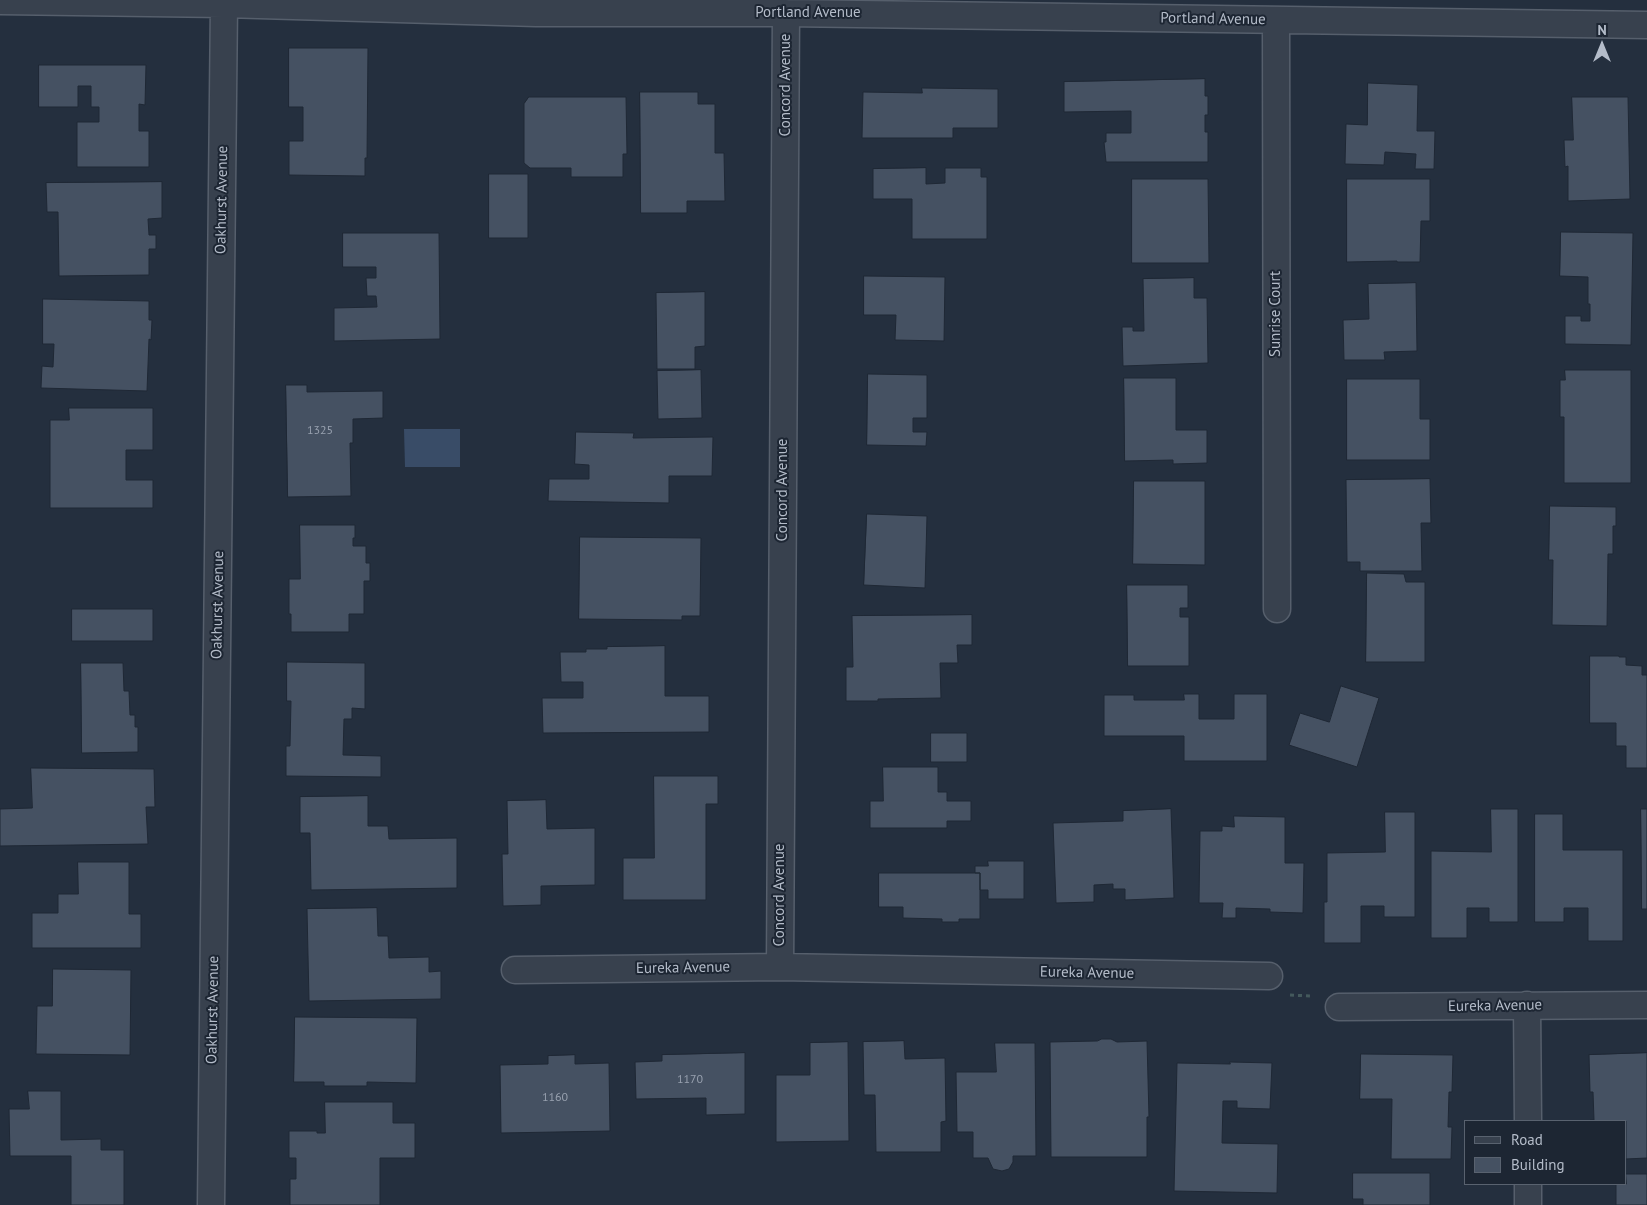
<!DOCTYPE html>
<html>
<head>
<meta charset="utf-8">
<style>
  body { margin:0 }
  #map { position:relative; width:1647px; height:1205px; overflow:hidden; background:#242f3e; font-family:"PT Sans",sans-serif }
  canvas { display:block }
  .legend { position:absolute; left:1464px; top:1120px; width:162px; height:65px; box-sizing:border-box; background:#1d2633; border:1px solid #59626f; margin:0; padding:6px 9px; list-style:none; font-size:15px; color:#b4bcc9 }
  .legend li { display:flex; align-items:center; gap:10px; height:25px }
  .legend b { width:25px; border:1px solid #59626f }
  .north { position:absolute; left:1577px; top:20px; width:50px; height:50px; -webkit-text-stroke:4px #1d2633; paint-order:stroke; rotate:0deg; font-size:14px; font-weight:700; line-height:20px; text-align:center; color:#b4bcc9 }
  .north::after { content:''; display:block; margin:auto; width:18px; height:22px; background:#b4bcc9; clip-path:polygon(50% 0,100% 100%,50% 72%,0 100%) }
</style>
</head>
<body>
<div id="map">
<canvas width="1647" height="1205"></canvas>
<ul class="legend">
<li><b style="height:6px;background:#38414e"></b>Road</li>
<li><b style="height:14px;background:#455162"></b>Building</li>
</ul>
<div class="north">N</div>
</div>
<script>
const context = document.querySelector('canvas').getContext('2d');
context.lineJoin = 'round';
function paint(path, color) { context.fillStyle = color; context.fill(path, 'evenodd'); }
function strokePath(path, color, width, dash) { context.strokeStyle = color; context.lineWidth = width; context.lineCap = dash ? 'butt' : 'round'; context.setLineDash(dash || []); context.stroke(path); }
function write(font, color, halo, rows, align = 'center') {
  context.font = font + ' "PT Sans",sans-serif'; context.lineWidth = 4; context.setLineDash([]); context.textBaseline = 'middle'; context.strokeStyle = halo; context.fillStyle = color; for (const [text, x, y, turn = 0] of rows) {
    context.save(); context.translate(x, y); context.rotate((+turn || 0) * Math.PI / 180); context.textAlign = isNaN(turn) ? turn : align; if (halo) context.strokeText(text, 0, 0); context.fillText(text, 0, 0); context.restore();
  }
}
const water = new Path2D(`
  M404,429h56v38h-55z`);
const building = new Path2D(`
  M289,48h79l-1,110h-2v18l-76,-1v-34h14v-34h-14z
  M39,65h107l-1,40 -6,-1v27h10v36h-72v-45h22v-15h-8v-21h-13v21h-39z
  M1205,79v17h3v19h-3v17h3v30h-102l-2,-20h2v-9h25v-22l-67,1v-30z
  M1368,83l50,2 -1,46h18l-1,38h-19l1,-15 -31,-2 -1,13 -39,-1 1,-40 21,1z
  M922,88l76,1v39h-45v10h-91l1,-46 59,1z
  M640,92h58v12h17v49h9l1,48h-38v12h-46z
  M529,97h97l1,57h-4v23h-52v-9h-41l-6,-5v-59z
  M1572,97h56l2,102 -62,2v-35l-3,1 -1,-27h9z
  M926,168v16l19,-1v-15h36v9h6v62h-75v-40h-39v-30z
  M489,174h39v64h-39z
  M1132,179h76l1,84h-77z
  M1347,179h83v42h-9l-1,41h-23v-1l-50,1z
  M162,182v36l-14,1 1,16h7v14h-7v26l-90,1 -1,-64h-11l-1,-29z
  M1561,232l72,1 -2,112 -66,-1v-28h16v5h9v-17h-2v-27l-28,-1z
  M343,233h96l1,106 -106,2v-33l43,-1 -1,-11h-9l-1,-18h10v-11h-33z
  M864,276l81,1 -1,64 -49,-1 1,-25h-32z
  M1194,278v20h13l1,65 -85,3 -1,-39h11v4h11l-1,-52z
  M1416,283l1,68 -33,1 1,8h-41l-1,-40 26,-1 -1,-35z
  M705,292v54l-10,1v22h-38l-1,-76z
  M43,299l106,2v19h3l-1,20 -2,-1 -2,52 -106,-3 1,-22 11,1 1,-23h-11z
  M701,370l1,48 -44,1 -1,-48z
  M1565,370h66v113h-67v-66h-4v-37h5z
  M868,374l59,1v43h-14v14h14l-1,14 -59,-1z
  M1124,378h52v52h31v33l-34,1v-4l-48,1z
  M1347,379h73v40h10v41h-83z
  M286,385h21v7l76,-1v27l-30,1v24h-3l1,53 -63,1z
  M69,408h84v42h-27v30h27v28h-103v-88h19z
  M576,432l58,1 -1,5 80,-1 -1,39h-43v27l-121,-2 1,-22h40v-14l-14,-1z
  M1430,479l1,44h-10l1,48h-62v-9h-13l-1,-82z
  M1134,481h71v84l-72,-1z
  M1550,506l66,1v19h-3v28h-5l-1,72 -55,-1 1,-65h-4z
  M867,514l60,2 -2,72 -61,-3z
  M300,525h55v13h-2v8h13v17h4v18h-6v33h-15v18h-58v-18h-2v-35h11z
  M580,537l121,1 -1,78h-18v4l-103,-1z
  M1367,573l37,1 2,8h19v80h-59z
  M1127,585h61v23h-8v9h9v49h-61z
  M72,609h81v32h-81z
  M972,615v30h-15l1,18h-18l1,35 -63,1v2h-32v-34h7l-1,-51z
  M665,646v50h44v36l-166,1 -1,-35h41v-16h-22l-1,-30h26v-3h21v-2z
  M1590,656h29v1h7v8l16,1v9h5v93h-21v-22h-10v-23h-26z
  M287,662l78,1v46l-13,-1v11h-8l-1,36 38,1v21l-95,-1v-30h4l1,-45h-4z
  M81,663h42l1,28h5l1,24h5v12h3v25l-56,1z
  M1341,686l38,12 -22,69 -68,-22 11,-32 29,9z
  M1184,694h15v25h35v-25h33v67h-83v-25h-80v-41h30v5h50z
  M931,733h36v29h-36z
  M883,767h55v25h9v9h24v20h-24v7h-77v-27h13z
  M31,768l123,1 1,38h-9l2,37 -148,2v-37l32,-1z
  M654,776h64v28h-12v96h-83v-42h31z
  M368,796v30h20l1,13 68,-1v50l-146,2 -1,-57h-10v-36z
  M546,800l1,29 48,-1v57l-54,1v19l-38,1 -1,-52h6l-1,-53z
  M1171,809l3,89 -49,2v-11h-12v-5l-19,1v17l-38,1 -3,-80 70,-2v-10z
  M1491,809h27v113h-29v-14h-22v30h-36v-87l60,1z
  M1641,809h6v100h-5z
  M1385,812h30v105h-31v-11h-23v37h-37v-41h3v-49l58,-1z
  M1535,814h28v36h60v91h-35v-33h-24v14h-29z
  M1234,816l51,1v46h19l-1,50 -33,-1v-3l-34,-1v10h-14l1,-15h-24l1,-72h22v-5l12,1z
  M988,861h36v38h-36v-9h-8v-17h-5v-7h13z
  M78,862h51v52h12v34h-109v-35h26v-19h20z
  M879,873h101v46h-21v3h-17v-3l-39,-1v-11h-24z
  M377,908l1,28h10l1,22 40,-1v15l12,-1v28l-132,2 -2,-92z
  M53,969l78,1 -1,85 -94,-1 1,-48h15z
  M295,1017l122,1 -1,65 -49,-1v4h-43v-4h-30z
  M1102,1039h9l6,3 30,-1 2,76h-2v40h-96l-1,-115 47,-1z
  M904,1041l1,18 40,-1 1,63 -5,1v30h-65l-1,-57h-11l-1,-53z
  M848,1042l1,99 -73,1v-67h34v-32z
  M995,1043h40l1,113h-23v6l-4,7 -7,2 -9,-2 -5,-11h-15v-26h-16l-1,-60h40z
  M745,1053v61l-39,1v-17l-70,1 -1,-37 27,-1v-6z
  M1647,1053v105l-21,1v-38h-36v-1h4l-1,-28h-3l-1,-37z
  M1361,1054l92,1 -1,37h-3l-1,35h4l-1,32h-60l1,-60h-32z
  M575,1055v9l34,-1 1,68 -109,2 -1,-68 48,-1v-8z
  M1230,1062l42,1 -2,46 -33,-1v-7h-14l-1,42 56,1 -1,49 -103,-2 3,-128 53,1z
  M28,1091h33v49l40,-1v11h23v55h-53v-49h-61l-1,-47h20z
  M325,1102h68v21h22v35h-35v47h-90v-26h6v-21h-7v-27h28v2h8z
  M1353,1173h77v32h-67v-6h-10z
  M1626,1174h21v31h-31v-21h10z`);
const path = new Path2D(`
  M1290,995l21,1`);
const street = new Path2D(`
  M0,1l224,3 312,9h250l861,12
  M1276,20l1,589
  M780,967l6,-954
  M515,970l265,-3 489,9
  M1527,1005l1,116
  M1339,1007l308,-2
  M1528,1184v21
  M211,1205l13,-1201`);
const numberNames = [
  ["1325",320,431],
  ["1170",690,1080],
  ["1160",555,1098]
];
const streetNames = [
  ["Portland Avenue",808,13],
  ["Portland Avenue",1213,19,1],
  ["Concord Avenue",786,85,-90],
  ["Oakhurst Avenue",222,200,-89],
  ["Sunrise Court",1276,314,-90],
  ["Concord Avenue",783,490,-90],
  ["Oakhurst Avenue",218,605,-89],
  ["Concord Avenue",780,895,-90],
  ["Eureka Avenue",683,968,-1],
  ["Eureka Avenue",1087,973,1],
  ["Eureka Avenue",1495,1006,-1],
  ["Oakhurst Avenue",213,1010,-89]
];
paint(water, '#394c67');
paint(building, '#455162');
strokePath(building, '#1f2835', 1);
strokePath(street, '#565f6c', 29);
strokePath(path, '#44595c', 3, [4, 4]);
strokePath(street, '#38414e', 26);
write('12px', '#98a1af', null, numberNames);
write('15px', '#b4bcc9', '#1d2633', streetNames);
</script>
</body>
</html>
